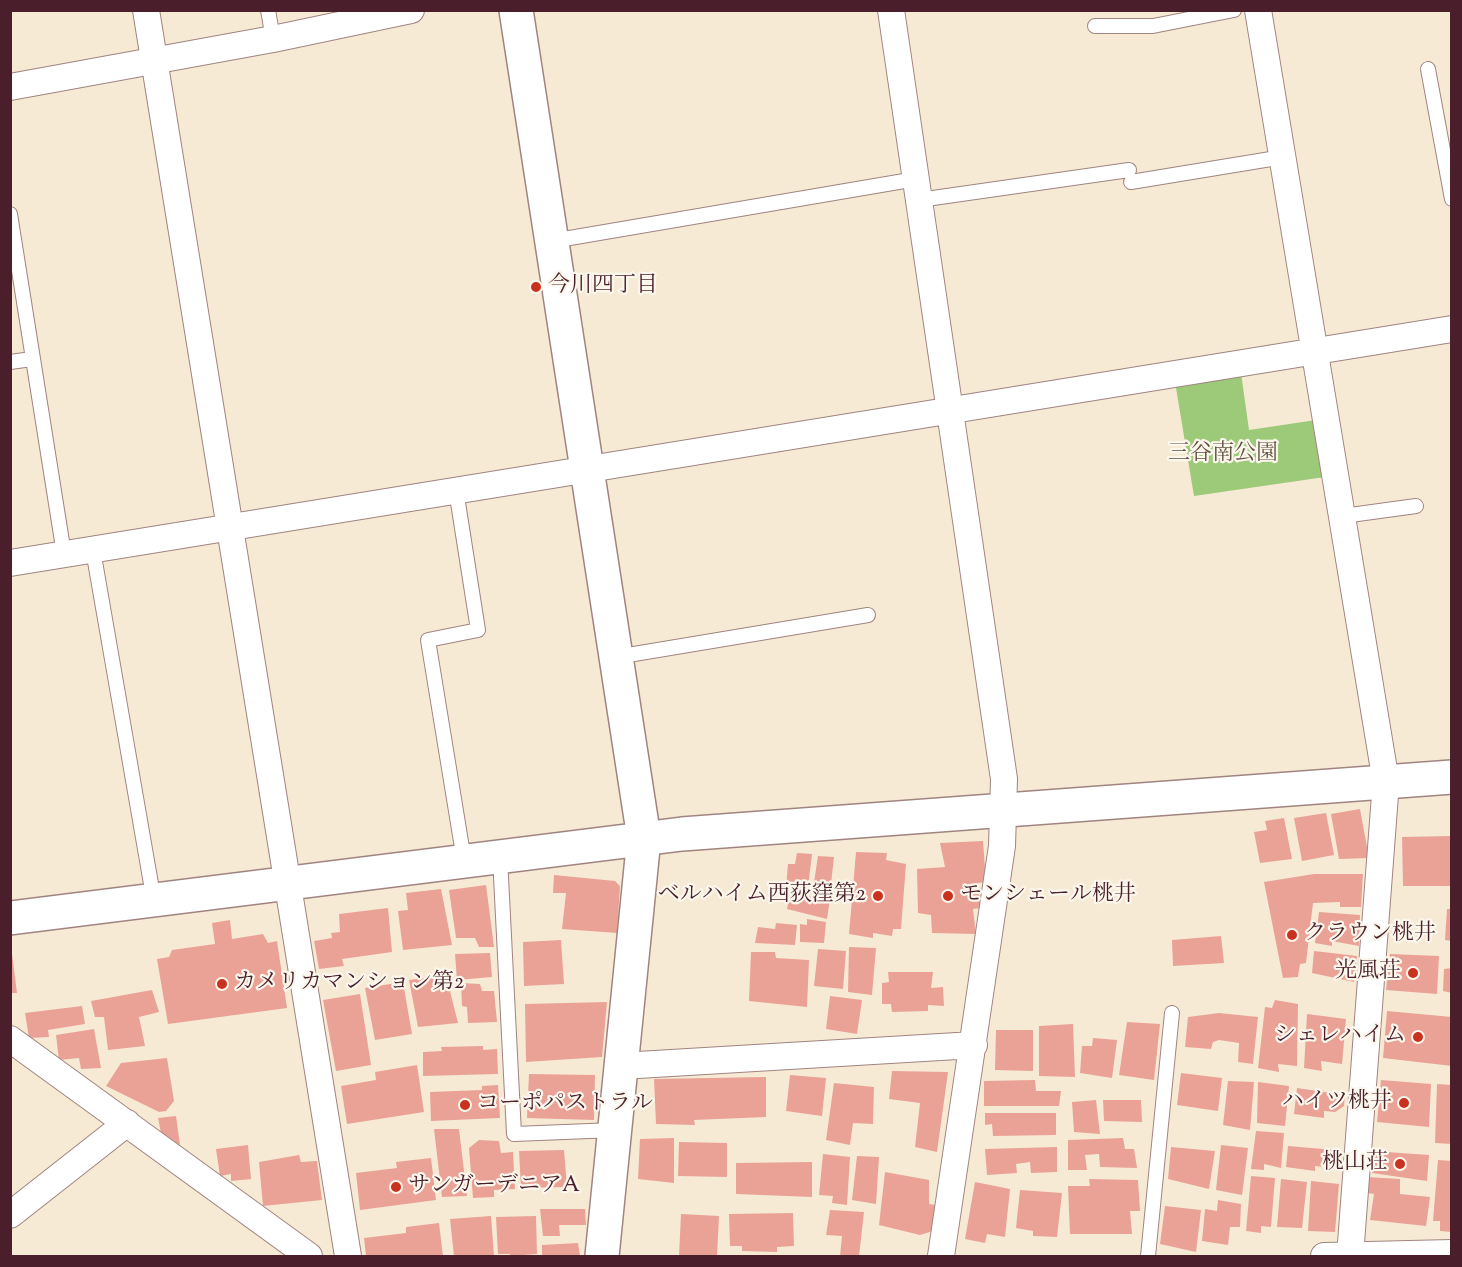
<!DOCTYPE html>
<html>
<head>
<meta charset="utf-8">
<style>
  body { margin:0 }
  #map { position:relative; width:1462px; height:1267px; overflow:hidden; background:#f6ead5; font-family:"Sorts Mill Goudy",serif }
  canvas { display:block }
  .frame { position:absolute; inset:0; border:12px solid #4a1f2b; pointer-events:none }
</style>
</head>
<body>
<div id="map">
<canvas width="1462" height="1267"></canvas>
<div class="frame"></div>
</div>
<script>
const context = document.querySelector('canvas').getContext('2d');
context.lineJoin = 'round';
function paint(path, color) { context.fillStyle = color; context.fill(path, 'evenodd'); }
function strokePath(path, color, width, dash) { context.strokeStyle = color; context.lineWidth = width; context.lineCap = dash ? 'butt' : 'round'; context.setLineDash(dash || []); context.stroke(path); }
function write(font, color, halo, rows, align = 'center') {
  context.font = font + ' "Sorts Mill Goudy","Noto Serif JP",serif'; context.lineWidth = 4.5; context.setLineDash([]); context.textBaseline = 'middle'; context.strokeStyle = halo; context.fillStyle = color; for (const [text, x, y, turn = 0] of rows) {
    context.save(); context.translate(x, y); context.rotate((+turn || 0) * Math.PI / 180); context.textAlign = isNaN(turn) ? turn : align; if (halo) context.strokeText(text, 0, 0); context.fillText(text, 0, 0); context.restore();
  }
}
const green = new Path2D(`
  M1241,373l8,57 67,-10 9,57 -131,19 -19,-114z`);
const building = new Path2D(`
  M1360,809l9,49 -30,1 -8,-45z
  M1326,813l8,42 -32,6 -8,-43z
  M1284,818l8,41 -32,4 -6,-31 13,-2 -2,-9z
  M1452,836v50h-49l-1,-49z
  M983,841l3,41 -8,1 3,25 -8,1 3,25 -44,-1 -1,-18 -13,-2 -1,-44 28,-2 -5,-24z
  M856,852l31,1 -1,7 20,4 -5,65h-8l-1,7 -19,-3v5l-24,-4z
  M797,853l15,1 -4,34 -22,-1 2,-23h7z
  M818,856l16,1 -4,36 -17,-4z
  M1314,874h49l-2,33h-21v-5l-27,1 -7,60 -6,1 -2,13 -15,1 -19,-96z
  M554,875l61,6 5,5 -3,47 -55,-4 4,-36h-13z
  M486,885l8,62h-15l-4,-9h-19l-7,-48z
  M441,889l11,56 -49,5 -5,-39 10,-1 -2,-17z
  M790,894l40,5 -3,20 -40,-10z
  M388,908l4,44 -50,7 2,7 -25,3 -5,-28 18,-3 -1,-5 9,-1 -1,-18z
  M1447,909h5v32l-7,-1z
  M1319,912l41,3 -1,31 -27,-5v5l-17,-3z
  M807,919l19,3 -2,21 -24,-1v-18l7,1z
  M230,920l2,19 31,-5 5,9 9,-2 10,67 -119,16 -11,-65 12,-2 3,-7 43,-6 -3,-21z
  M776,923l21,2 -2,20 -40,-2 3,-16 17,2z
  M1221,936l3,27 -51,3 -1,-26z
  M561,940l3,44 -40,2 -1,-44z
  M849,947l27,1 -4,47 -24,-3z
  M818,949l28,2 -3,38 -29,-3z
  M1314,951l43,5 -3,26 -42,-9z
  M751,952h24l1,6 33,2 -2,47 -58,-6z
  M490,953l2,24 -35,3 -2,-26z
  M10,954h2l5,39h-7z
  M1390,954l49,2 -2,38 -51,-4z
  M1452,968v25l-9,-2 1,-22z
  M888,972h45l-2,16 12,-1 1,19 -16,-1v6l-36,1 -1,-8h-9v-21l7,-1z
  M446,975l12,48 -40,4 -9,-47z
  M403,982l9,52 -37,6 -10,-52z
  M461,983l19,1 2,7h12l3,31 -29,1 -1,-16 -5,-1z
  M152,990l7,22 -20,5 6,29 -37,4 -4,-33h-9l-4,-16z
  M360,994l11,71 -35,6 -13,-71z
  M830,996l32,4 -5,34 -31,-5z
  M1275,1000l23,4 -1,62 -19,-2 1,8 -21,-4 7,-61 7,1z
  M607,1002l-5,55 -76,5 -1,-58z
  M82,1006l3,18 -37,6 1,7 -20,1 -4,-25z
  M1387,1011l65,6v49l-69,-8z
  M1219,1013l39,4 -5,47 -15,-2 1,-19 -20,-3 -6,2 -2,7 -26,-2 3,-30z
  M1307,1014l39,5 -4,45 -21,-3 1,10 -18,-3z
  M1127,1022l33,2 -6,56 -35,-5z
  M1073,1024l2,53 -36,-1v-50z
  M94,1029l7,39 -20,1 -2,-11 -20,2 -3,-25z
  M996,1030h37v41l-38,-1z
  M1093,1038l24,2 -5,38 -32,-5 2,-27h10z
  M483,1046v4l14,-1 1,25 -75,2v-24l19,-1 -1,-4z
  M167,1058l7,43 -8,10 -7,1 -53,-26 15,-23z
  M417,1065l7,47 -77,12 -6,-38 35,-6 -1,-8z
  M892,1071l56,1 -11,80 -22,-5 5,-44 -31,-4z
  M1181,1073l41,5 -4,33 -41,-6z
  M529,1074l66,1 -1,45 -67,-2z
  M790,1075l36,3 -4,38 -36,-5z
  M766,1077v40l-72,3 1,5 -39,-1 -2,-45z
  M1035,1080l1,11h25l-2,15h-75v-25z
  M1381,1080l50,4 -2,43 -52,-5z
  M1228,1081l26,1 -4,48 -27,-5z
  M1258,1082l31,4 -4,40 -28,-3z
  M834,1083l40,4 -1,37 -20,-1 -3,22 -24,-5z
  M1437,1084l15,1v59l-17,-1z
  M498,1085l2,33 -69,3 -1,-29 52,-2v-4z
  M1297,1088l48,7 -1,11 -9,6 -11,-1v7l-30,-4z
  M1096,1100l4,34 -26,-2 -2,-30z
  M1103,1100h38l1,22 -38,-1z
  M985,1113h71v22l-63,1 -1,-12 -7,1z
  M176,1116l4,29 -19,-12 -3,-15z
  M434,1129h25l8,67 -25,1z
  M1256,1131l28,2 -3,35 -17,-4v6l-13,-1z
  M674,1138v45l-36,-4 2,-40z
  M1123,1138l2,11h9l3,19 -37,-1 -1,-13 -14,1 2,15h-19v-30z
  M479,1140l20,1 2,12 12,-1 2,37 -21,1v7l-21,1 -4,-50z
  M679,1142l48,1v34l-49,-1z
  M248,1145l3,34 -20,2v-7l-11,2 -4,-27z
  M1221,1145l27,3 -6,47 -26,-5z
  M1288,1146l47,4 5,5v14l-25,-3v5l-29,-4z
  M1057,1147v25l-26,1 -1,-11 -14,2 1,9 -30,2 -2,-26z
  M1171,1147l44,4 -6,38 -41,-10z
  M564,1150l3,37 -46,1 -2,-37z
  M1373,1151l56,4 -2,26 -55,-8z
  M823,1154l27,3 -3,48 -15,-2 1,-7 -14,-1z
  M299,1155l2,7 16,-1 5,39 -59,6 -4,-44z
  M857,1156l22,1 -3,47 -24,-4z
  M431,1158l5,42 -76,10 -4,-37 41,-5 -1,-6z
  M1438,1160l14,1v71l-12,-1v-10h-7z
  M812,1162v35l-76,-3v-31z
  M885,1172l44,8v24l7,1 -3,26 -13,4 -41,-10z
  M1251,1176l24,2 -4,49 -10,-1v7l-15,-2z
  M1367,1177l33,2v15l30,3 -4,29 -56,-6 4,-26 -7,-1z
  M1089,1179l49,1 2,31h-10l2,23h-62l-2,-48h22z
  M1281,1179l26,3 -5,46 -25,-1z
  M1311,1181l28,3 -4,48 -27,-1z
  M975,1182l35,7 -5,48 -18,-3 -2,9 -20,-4z
  M1020,1190l42,3 -5,44 -24,-1v-5l-17,-3z
  M1218,1200l23,4 -1,23h-10l-2,18 -26,-4 3,-32 12,2z
  M1165,1206l36,4 -5,42 -36,-8z
  M540,1209h45l1,16h-27l1,11h-17z
  M830,1210l34,2 -5,44h-19l2,-20 -16,-1z
  M793,1213l1,33 -17,1v5l-35,-1v-5h-12l-1,-32z
  M681,1214l38,2 -2,40h-38z
  M491,1216l3,40h-40l-4,-37z
  M536,1216l1,38 -27,2v-2h-12l-2,-37z
  M439,1223l4,33h-77l-2,-18 42,-5v-6z
  M578,1243l2,13h-38v-11z`);
const lane = new Path2D(`
  M268,10l5,29
  M1095,26h58l81,-16
  M1428,69l24,130
  M1131,182l152,-25
  M919,200l210,-30
  M10,214l54,340
  M552,241l364,-62
  M10,362l22,-3
  M456,490l22,140 -50,10 36,220
  M1343,516l73,-10
  M93,550l61,351
  M616,657l252,-42
  M500,857l14,277 101,-4
  M1148,1256l24,-243`);
const street = new Path2D(`
  M146,10l202,1246
  M891,10l113,769 -2,67 -61,410
  M1258,10l128,772 -36,474
  M10,87l263,-48 138,-29
  M10,563l1442,-234
  M10,1039l299,217
  M621,1066l353,-21
  M10,1215l117,-92
  M1324,1256l128,-3`);
const secondary = new Path2D(`
  M516,10l128,828 -42,418
  M10,918l672,-84 770,-57`);
const markers = [
  [536,287,6,"#c8321e"],
  [878,896,6,"#c8321e"],
  [948,896,6,"#c8321e"],
  [1292,935,6,"#c8321e"],
  [1413,973,6,"#c8321e"],
  [222,984,6,"#c8321e"],
  [1418,1037,6,"#c8321e"],
  [1404,1103,6,"#c8321e"],
  [465,1105,6,"#c8321e"],
  [1400,1164,6,"#c8321e"],
  [396,1187,6,"#c8321e"]
];
const poiNames = [
  ["今川四丁目",548,287],
  ["ベルハイム西荻窪第2",866,896,"right"],
  ["モンシェール桃井",960,896],
  ["クラウン桃井",1304,935],
  ["光風荘",1401,973,"right"],
  ["カメリカマンション第2",234,984],
  ["シェレハイム",1406,1037,"right"],
  ["ハイツ桃井",1392,1103,"right"],
  ["コーポパストラル",477,1105],
  ["桃山荘",1388,1164,"right"],
  ["サンガーデニアA",408,1187]
];
const parkNames = [
  ["三谷南公園",1223,455]
];
paint(green, '#9cca78');
paint(building, '#eaa297');
strokePath(lane, '#a08480', 16);
strokePath(street, '#a08480', 28);
strokePath(secondary, '#a08480', 36);
strokePath(lane, '#fff', 14);
strokePath(street, '#fff', 26);
strokePath(secondary, '#fff', 33);
for (const [x, y, r, color] of markers) { const dot = new Path2D(); dot.arc(x, y, r, 0, 2 * Math.PI); context.fillStyle = color; context.fill(dot); strokePath(dot, '#fbf7ec', 2); }
write('22px', '#4a1f2b', '#fbf7ec', poiNames, 'left');
write('22px', '#635242', '#fbf7ec', parkNames);
</script>
</body>
</html>
